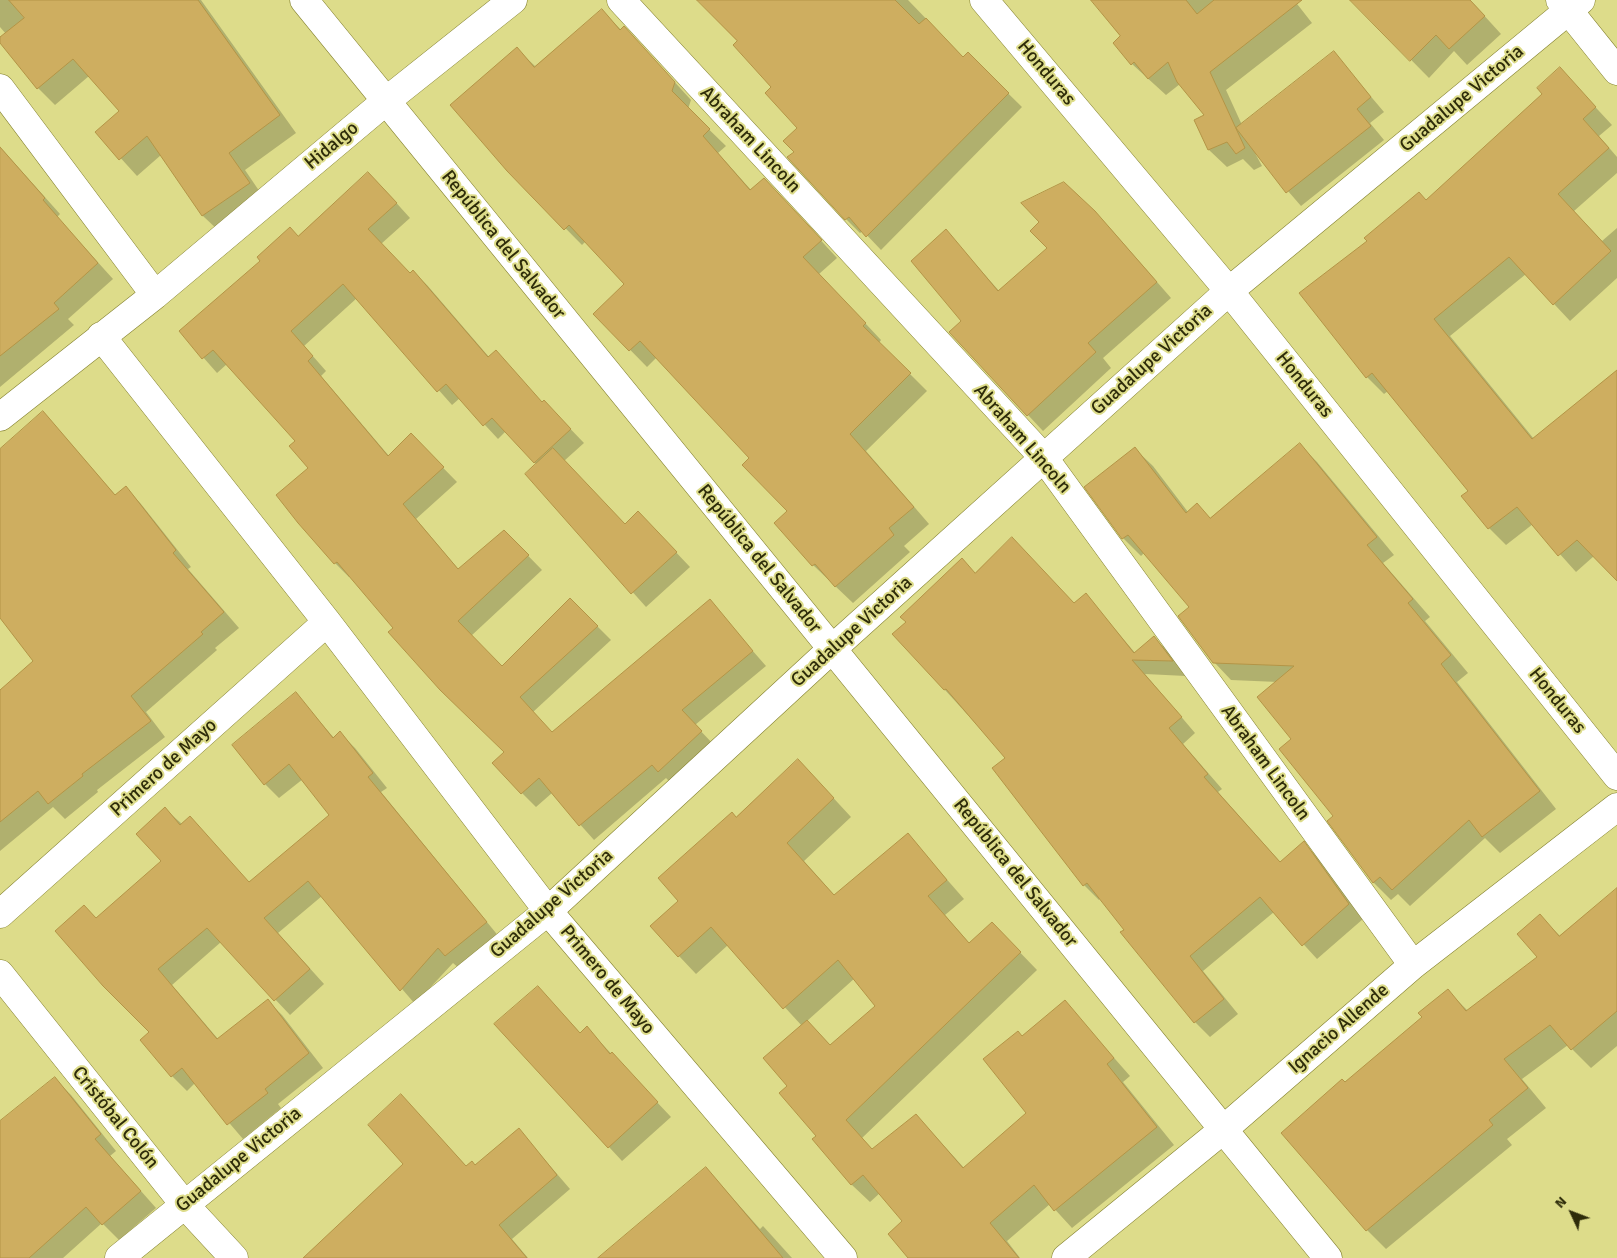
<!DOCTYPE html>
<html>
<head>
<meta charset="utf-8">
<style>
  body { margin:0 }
  #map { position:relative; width:1617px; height:1258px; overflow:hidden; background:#dddc8a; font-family:Signika,sans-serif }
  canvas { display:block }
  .north { position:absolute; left:1547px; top:1188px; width:50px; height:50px; -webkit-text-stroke:4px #dddc8a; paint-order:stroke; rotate:313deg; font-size:14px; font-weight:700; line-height:20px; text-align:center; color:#2e2c0a }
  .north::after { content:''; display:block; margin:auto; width:18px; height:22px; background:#2e2c0a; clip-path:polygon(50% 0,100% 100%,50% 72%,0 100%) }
</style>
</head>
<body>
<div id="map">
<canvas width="1617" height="1258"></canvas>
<div class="north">N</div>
</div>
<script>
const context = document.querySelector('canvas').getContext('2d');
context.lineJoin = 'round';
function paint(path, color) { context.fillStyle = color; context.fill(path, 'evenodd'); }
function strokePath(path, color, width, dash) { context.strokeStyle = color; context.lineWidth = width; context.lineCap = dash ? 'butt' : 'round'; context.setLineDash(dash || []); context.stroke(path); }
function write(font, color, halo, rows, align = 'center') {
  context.font = font + ' Signika,sans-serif'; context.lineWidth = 4; context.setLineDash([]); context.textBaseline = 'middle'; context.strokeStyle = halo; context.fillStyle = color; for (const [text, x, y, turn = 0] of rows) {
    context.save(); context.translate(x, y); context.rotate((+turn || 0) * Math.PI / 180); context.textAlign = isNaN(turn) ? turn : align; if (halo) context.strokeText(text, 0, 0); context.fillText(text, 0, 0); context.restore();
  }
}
const shadow = new Path2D(`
  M0,0h201l95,133 -51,37 21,31 -46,31 -17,-16 -42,-61 -24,21 -40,-44 24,-20 -32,-36 -34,29 -17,-17 -38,-47 6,-7 -6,-7z
  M699,0h209l56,58 4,-4 54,53 -141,143 -18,-19 -3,2 -14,-14 -57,-62 6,-5 4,-24 -26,-41 -34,-46z
  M1092,0h202l18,23 -86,67 16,35 92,-72 50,59 -14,11 14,17 -83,66 -46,-53 7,13 -8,4 -11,-11 -16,8 -18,-17 -13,-30 10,-5 -26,-31 -14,11 -34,-31 -10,-27z
  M1352,0h118l31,34 -34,31 -13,-14 -25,27z
  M602,10l19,20 19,14 51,56 -3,9 38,37 -8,7 33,37 29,6 57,62 -18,16 62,66 -2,3 48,48 -61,60 63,73 -25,22 6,6 -57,51 -40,-38 -24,-54 -38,-53 -94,-101 -10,10 -52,-53 30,-29 -39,-44 -4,4 -74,-75 9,-121 19,18z
  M1560,69l52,56 -13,11 18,21v16l-43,38 28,30 15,-13v50l-47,43 -44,-47 -76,62 84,103 83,-69v209l-23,-23 -18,16 -43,-48 -27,21 -17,-17 -20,-37 -81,-100 -4,3 -17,-17 60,-176 117,-107z
  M0,147l60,67 -3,3 56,62 -45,40 6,6 -74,62z
  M382,187l28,31 -29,26 29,30 3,-2 14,13 62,72 69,59 26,27 -20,18 61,64 27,2 38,40 -44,40 -119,-133 10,-9 -31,-34 -8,8 -38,-41 -8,7 -95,-107 -53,48 22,25 -5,5 68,80 22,-21 46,47 -41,37 43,51 45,-39 38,39 -71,66 32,32 67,-69 41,41 -78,72 19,21 157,-132 57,65 -71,59 20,21 -42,39 -7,-7 -72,62 -42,-47 -16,14 -14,-14 -16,-40 -156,-177 -1,1 -14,-14 -57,-68 32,-27 -14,-27 -69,-77 -10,9 -37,-42 118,-93z
  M1110,228l61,70 -68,60 8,10 -68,63 -15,-16 -65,-94 -17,-90 54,61z
  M58,429l58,67 10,-8 15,16 50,63 -3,2 51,59 -24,20 2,2 -71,62 19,25 -68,53 1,2 -33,27 -12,-12 -53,44v-160l35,-30 -35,-45v-166z
  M1300,445l17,17 77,93 -11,8 47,54 -5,4 43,52 -11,9 99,127 -56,44 -15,-15 -75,68 -12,-12 -7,6 -17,-17 -45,-62 5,-5 -41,-77 -15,-57 -47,-2 -17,-18 -24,-55 -46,-54 -3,3 -18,-18 -37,-51 49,-38 18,17 35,46 9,-7 14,14z
  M976,574l99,30 11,-9 50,59 18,-16 15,14 17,24 -41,-2 50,59 -12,11 39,45 -4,3 63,71 23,-20 14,15 45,61 -46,40 -43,-47 -71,59 35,43 -28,23 -15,-15 -95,-124 -1,2 -15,-15 -77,-127 -113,-124z
  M296,694l38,44 6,-5 15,15 32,40 -6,4 119,146 -39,32 -8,-7 -38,41 -93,-108 -44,37 46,51 -34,31 -69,-73 -49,43 46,54 50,-38 14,14 41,53 -45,36 3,4 -38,31 -48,-56 -8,8 -15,-15 -75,-157 66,-58 2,-52 84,74 82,-67 -28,-37 -24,19 -14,-14z
  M815,778l36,39 -47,44 31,35 73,-61 56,64 -19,16 25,29 39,-3 28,29 -175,168 11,12 43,-35 49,54 63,-55 -5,-77 42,-35 65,74 -7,6 51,63 -102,83 -22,-24 -43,37 13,17h-111l-5,-37 -24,-28 -10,9 -18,-17 -38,-46 4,-3 -29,-50 13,-60 -74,-81 -32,29 -17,-18 1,-55 56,-83zM855,978l22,28 -46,40 -24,-25z
  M1617,890v156l-26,22 -23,-23 -46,34 24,29 -39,31 5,6 -126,104 -19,-19 -22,-147 79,-66 24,-26 20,20 71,-54 1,-41 21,21z
  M552,1002l29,32 6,-6 84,89 -49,44 -13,-14z
  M55,1079l16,16 45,56 -6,5 46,52 -37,32 -17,-17 -39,35h-63v-135z
  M401,1096l66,71 9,-1 43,-36 51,59 -58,50 16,19h-196l73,-94z
  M706,1168l54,61 3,-3 29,32h-172z`);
const building = new Path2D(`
  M9,0h189l82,115 -51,38 21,30 -48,33 -55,-80 -28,24 -24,-28 24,-21 -46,-52 -36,30 -37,-46v-6l24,-19z
  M697,0h198l24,24 7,-6 37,39 5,-5 41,41 -143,144 -17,-20 -4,3 -58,-63 7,-5 -11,-11 14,-13 -32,-35 6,-6 -38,-42 4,-4z
  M1091,0h95l11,14 17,-14h88l-92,72 35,76 -9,6 -9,-12 -19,8 -14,-30 10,-5 -27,-33 -9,-20 -20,17 -14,-17 -3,3 -18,-22 7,-7z
  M1350,0h120l15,16 -36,33 -13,-14 -26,26z
  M602,9l18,21 4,-4 51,56 -3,9 38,38 -7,7 47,54 14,-12 58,62 -19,17 63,66 -3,3 48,47 -61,61 64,73 -25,21 5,7 -59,52 -20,-23 -3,2 -38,-43 13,-12 -45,-46 7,-7 -109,-117 -11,10 -36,-37 31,-30 -55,-59 -5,5 -57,-59 -57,-66 67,-58 17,20z
  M1334,51l37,46 -14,12 14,17 -85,67 -50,-65z
  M1560,67l36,40 -13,12 26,29 -51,46 53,57 -58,54 -44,-48 -75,62 98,120 85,-69v211l-40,-41 -19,16 -41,-49 -29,22 -27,-33 7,-5 -96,-118 -6,5 -67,-85 68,-52 -3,-3 55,-46 7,8 116,-106 -5,-6z
  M0,147l45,51 -2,2 55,63 -44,40 5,6 -59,47z
  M368,172l29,31 -29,26 42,44 3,-3 75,87 8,-7 46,52 2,-2 27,29 -37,34 -42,-45 -9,8 -37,-42 -9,8 -94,-108 -52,47 22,25 -5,5 80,95 23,-23 33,34 -41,37 55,65 46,-39 25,25 -71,66 44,45 68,-68 28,28 -78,71 32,35 158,-133 43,52 -71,59 20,21 -44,41 -6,-7 -73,61 -40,-48 -18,16 -29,-31 12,-11 -64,-62 -52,-58 5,-4 -56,-66 -3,2 -36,-41 -22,-28 32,-27 -19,-22 6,-5 -82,-91 -11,9 -23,-28 81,-70 -3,-4 33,-30 8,9z
  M1064,182l31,29 62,71 -69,61 8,9 -69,64 -78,-84 12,-11 -50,-60 35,-32 52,62 49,-43 -17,-17 9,-9 -18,-19z
  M43,411l72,84 11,-9 50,64 -3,3 51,59 -23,20 2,2 -72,62 20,25 -69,53 1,2 -35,28 -10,-13 -38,31v-132l33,-29 -33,-43v-169z
  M1300,443l77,94 -10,8 46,54 -5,4 43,52 -10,9 99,127 -58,46 -13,-17 -77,70 -12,-13 -7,6 -46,-62 6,-5 -54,-67 12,-10 -34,-42 37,-31 -81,-3 -35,-47 11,-9 -61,-72 -6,4 -38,-52 51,-40 51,66 11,-10 13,15z
  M553,448l72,76 13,-13 39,41 -46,42 -106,-120z
  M1012,537l62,66 12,-10 48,60 20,-17 19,25 -41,-1 50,57 -13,11 39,46 -4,3 76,85 24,-21 45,63 -47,42 -42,-49 -70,59 34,43 -30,24 -74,-91 4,-2 -37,-47 -4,3 -91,-118 13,-10 -59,-69 -2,1 -52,-56 14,-12 -6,-5 62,-59 13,15z
  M296,692l37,46 7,-7 33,42 -5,4 119,145 -42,34 -7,-8 -38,43 -92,-110 -44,37 46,51 -36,32 -67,-73 -49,41 59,70 51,-40 41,54 -44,36 3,4 -41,32 -45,-57 -11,9 -31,-37 9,-8 -46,-46 -48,-55 29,-26 12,13 65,-57 -25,-27 29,-27 15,18 10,-9 59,66 80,-67 -40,-51 -25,21 -32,-40z
  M798,759l36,39 -47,45 47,52 74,-62 39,47 -19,16 41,47 23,-21 29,30 -175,168 26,29 44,-35 47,54 63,-55 -43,-54 35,-28 4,5 43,-36 49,58 -7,6 50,63 -103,84 -20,-26 -44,38 29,35h-111l-20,-24 14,-13 -39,-46 -12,10 -39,-46 4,-3 -37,-43 8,-7 -24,-28 44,-38 23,25 45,-39 -37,-46 -55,49 -72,-82 -33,30 -28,-31 28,-25 -20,-23 74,-66 4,5z
  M1617,888v123l-46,39 -21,-25 -46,34 24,29 -39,32 4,5 -127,106 -85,-98 61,-54 3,3 77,-65 -4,-4 30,-24 18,22 71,-54 -20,-23 23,-20 19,22z
  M538,986l42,47 7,-7 23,28 2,-2 46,50 -50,46 -114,-124z
  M55,1077l46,57 -6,5 46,52 -39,34 -16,-18 -57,51h-29v-137z
  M401,1094l65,72 6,-5 3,4 44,-37 38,47 -58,50 28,33h-224l100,-94 -35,-39z
  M706,1167l77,91h-185z`);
const minor = new Path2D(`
  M304,0l1024,1258
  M621,0l423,458 369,507
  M984,0l245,291 388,485
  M1560,0l57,71
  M0,88l155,207
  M101,336l226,286 221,289 295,347
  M0,417l155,-122 231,-194 127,-101
  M0,914l327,-292
  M0,974l184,230 50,54
  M119,1258l429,-347 284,-262 397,-358 352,-291
  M1066,1258l158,-129 189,-164 204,-158`);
const streetNames = [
  ["Honduras",1046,73,50],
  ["Guadalupe Victoria",1462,99,-40],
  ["Abraham Lincoln",750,140,47],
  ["Hidalgo",332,146,-40],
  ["República del Salvador",503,245,51],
  ["Guadalupe Victoria",1152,360,-42],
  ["Honduras",1304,385,51],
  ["Abraham Lincoln",1022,439,49],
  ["República del Salvador",759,559,51],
  ["Guadalupe Victoria",852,632,-42],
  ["Honduras",1557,701,51],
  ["Abraham Lincoln",1265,763,54],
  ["Primero de Mayo",164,768,-42],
  ["República del Salvador",1015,873,51],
  ["Guadalupe Victoria",552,904,-41],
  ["Primero de Mayo",607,980,50],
  ["Ignacio Allende",1339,1029,-41],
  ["Cristóbal Colón",115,1118,51],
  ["Guadalupe Victoria",239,1160,-39]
];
paint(shadow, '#0003');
paint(building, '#ceae60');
strokePath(building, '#b39446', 1);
strokePath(minor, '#84812f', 29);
strokePath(minor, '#fff', 28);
write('19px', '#2e2c0a', '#dddc8a', streetNames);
</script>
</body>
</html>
